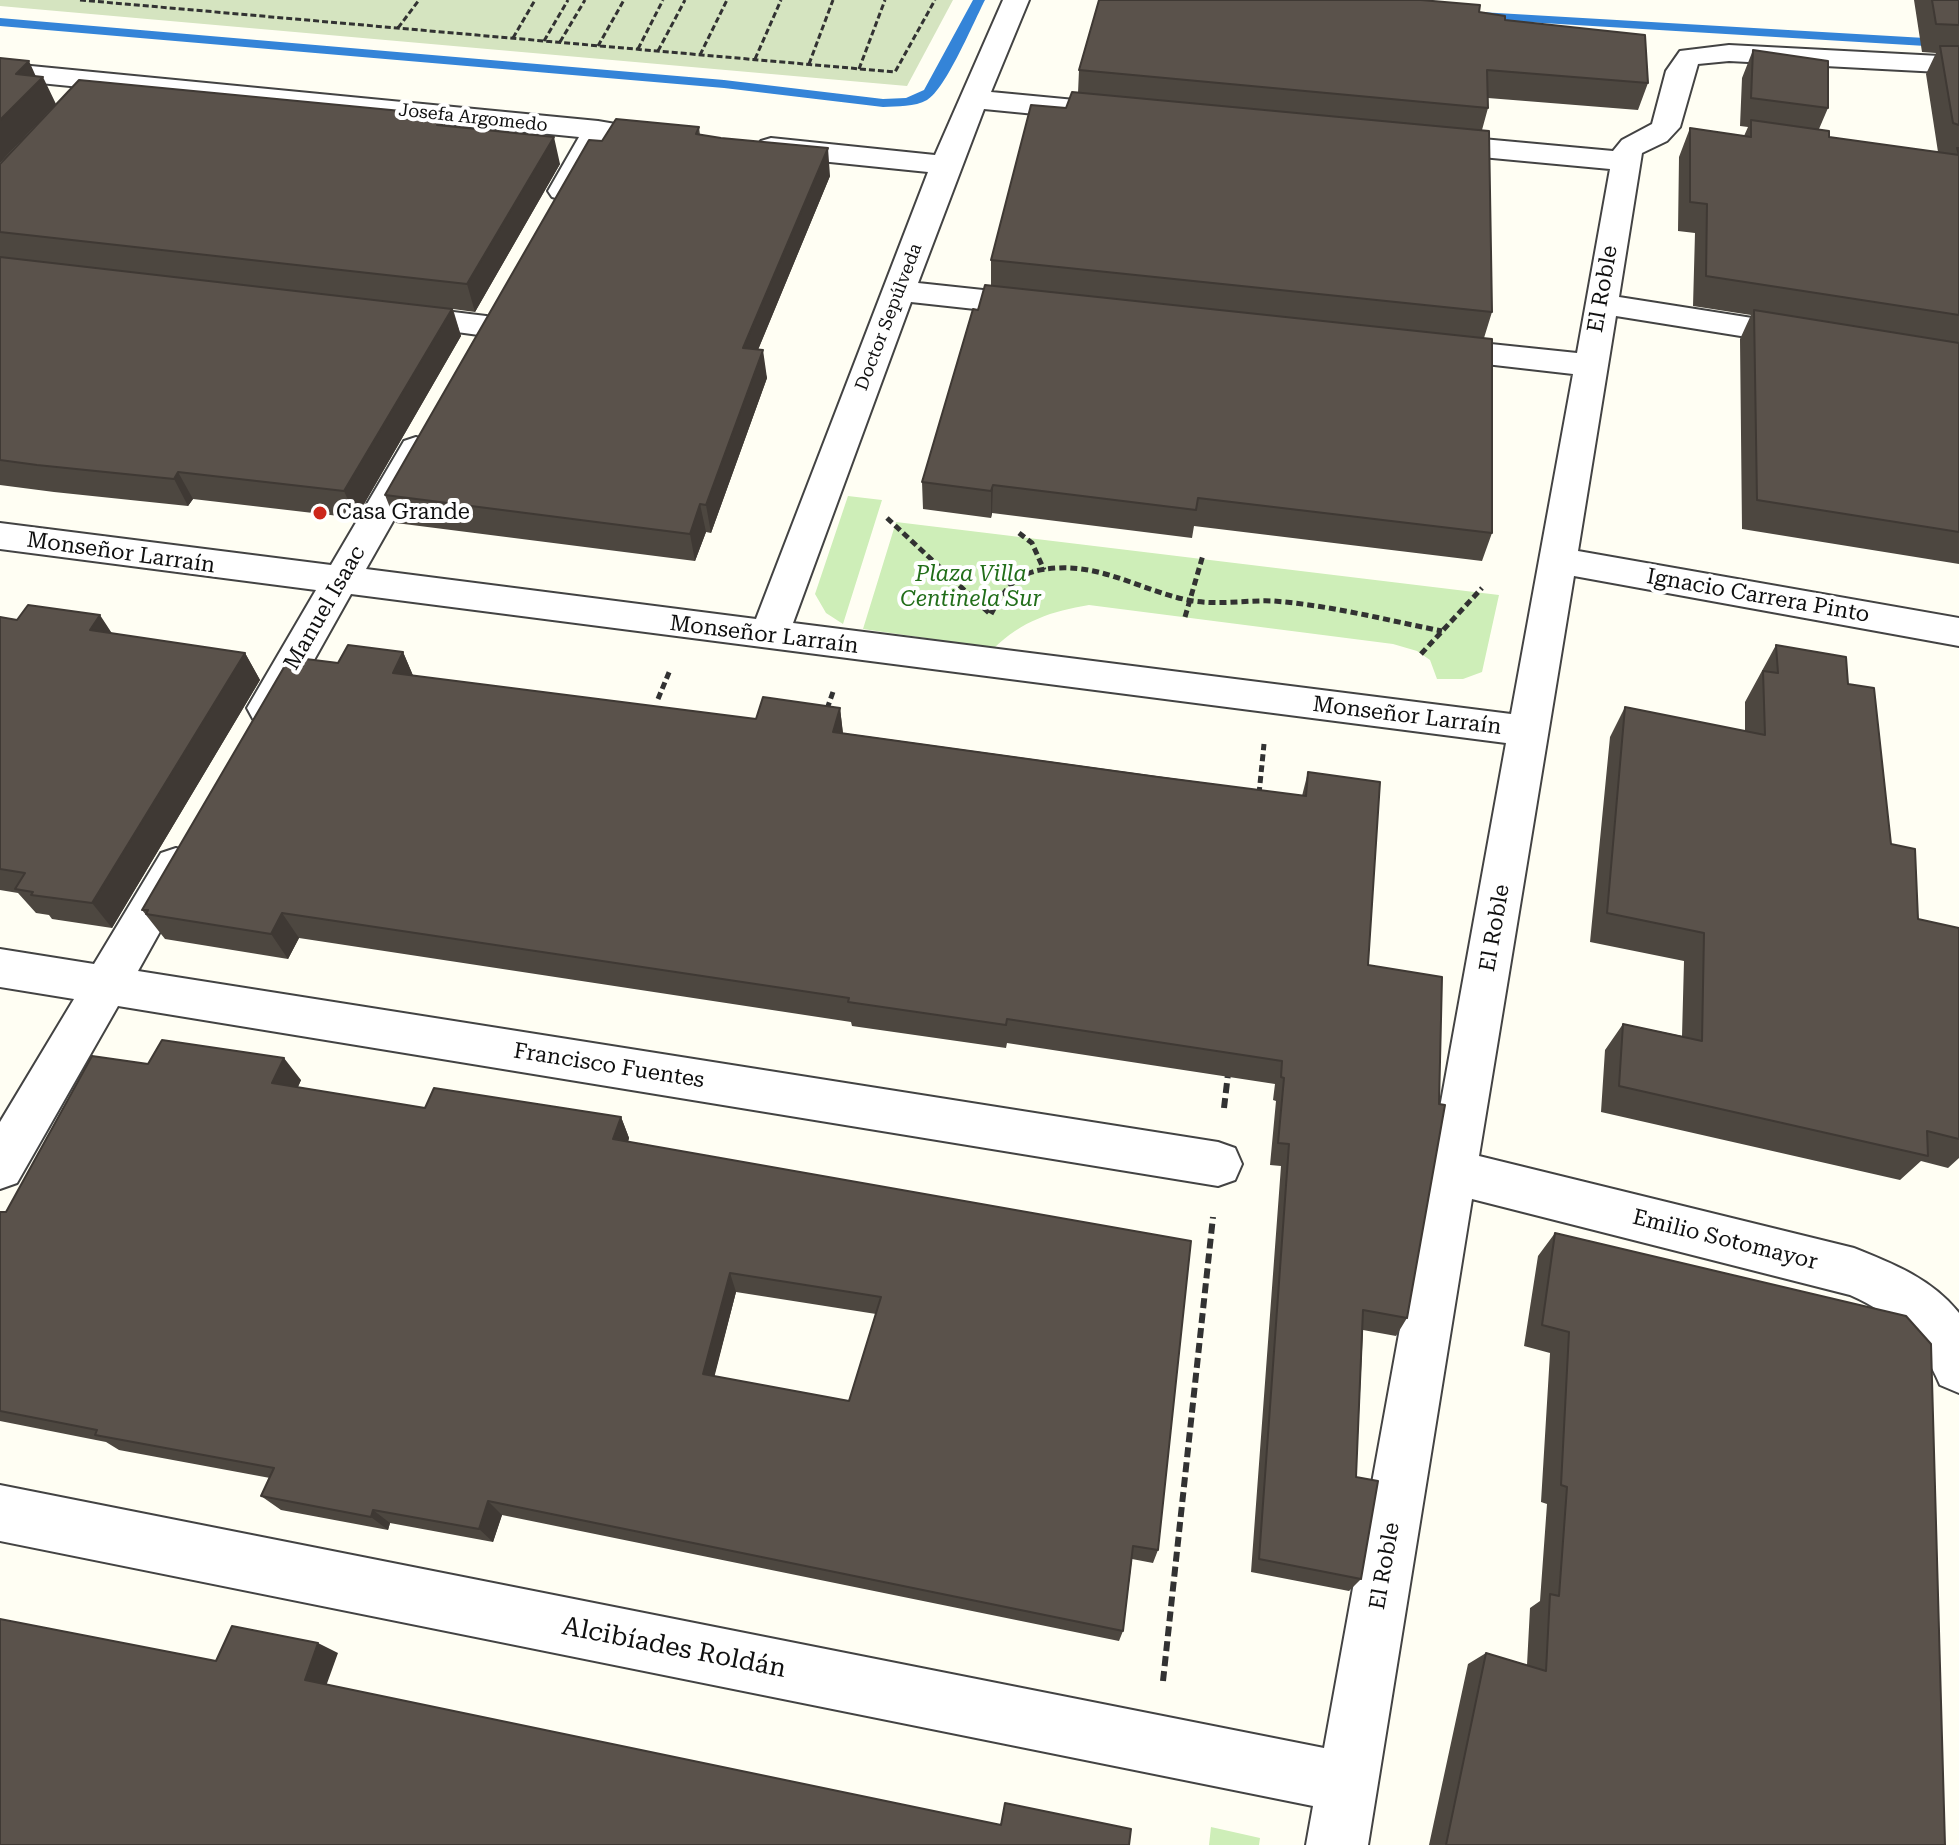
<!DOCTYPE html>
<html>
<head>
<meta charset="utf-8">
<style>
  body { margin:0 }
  canvas { display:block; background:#fffef3 }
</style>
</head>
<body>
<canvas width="1959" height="1845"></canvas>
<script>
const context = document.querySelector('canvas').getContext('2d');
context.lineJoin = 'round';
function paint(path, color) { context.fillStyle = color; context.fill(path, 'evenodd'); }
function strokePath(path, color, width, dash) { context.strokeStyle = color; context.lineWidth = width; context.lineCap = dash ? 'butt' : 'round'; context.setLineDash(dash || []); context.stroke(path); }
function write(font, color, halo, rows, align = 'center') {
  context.font = font + ' "Roboto Serif",serif'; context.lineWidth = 8; context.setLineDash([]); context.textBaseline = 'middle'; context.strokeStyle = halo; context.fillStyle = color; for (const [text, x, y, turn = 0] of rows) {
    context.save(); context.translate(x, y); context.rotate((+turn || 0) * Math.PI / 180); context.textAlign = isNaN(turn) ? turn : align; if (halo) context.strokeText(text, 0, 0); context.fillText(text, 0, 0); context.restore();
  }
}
const green = new Path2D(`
  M848,496l34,4 -39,124 -17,-11 -11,-19z
  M896,522l603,73 -17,77 -19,7h-26l-7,-19 -13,-9 -24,-7 -304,-39c-37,6 -67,16 -95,43l-131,-19z
  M1211,1827l49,11 -1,7h-50z`);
const cemetery = new Path2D(`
  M0,0h953l-46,86 -907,-80z`);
const stream = new Path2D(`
  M973,0h12c-11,21 -39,89 -58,100 -12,7 -30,6 -44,7l-159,-19 -724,-62v-8l724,62 159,19 23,-1 18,-8z
  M1480,12l479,28v8l-483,-29v-6z`);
const pathFar2 = new Path2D(`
  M80,0l815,72 40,-72
  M398,28l21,-28
  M513,38l22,-38
  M544,41l24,-41
  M560,42l25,-42
  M598,46l26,-46
  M638,49l25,-49
  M658,51l27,-51
  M700,55l27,-55
  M755,59l26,-59
  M809,64l24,-64
  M859,69l26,-69`);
const pathFar1 = new Path2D(`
  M887,518l102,95
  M1019,533l13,10 12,27
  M991,614c17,-31 28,-44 66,-46 49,-3 89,25 136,33 27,4 53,-1 80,0 56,4 113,19 169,30
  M1185,617l18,-62
  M1421,654l61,-66
  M658,699l12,-29
  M827,709l7,-20
  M1259,794l5,-50`);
const path = new Path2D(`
  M1224,1108l4,-34
  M1163,1681l50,-464`);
const minor = new Path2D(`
  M1003,0h26l-38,92 126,12 10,3 4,6 -4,6 -10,3 -133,-13 -66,174 121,13 11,3 5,7 -5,7 -11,3 -128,-14 -118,321 718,91 62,-340 -140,-16 -12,-3 -5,-7 5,-7 12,-3 144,15 33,-184 -182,-17 -10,-3 -5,-6 5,-6 10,-3 185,17 9,-11 30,-16 14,-53 14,-20 49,-6 230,12v16l-230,-12 -31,3 -18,63 -13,14 -25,12 -23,144 184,29 12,3 4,7 -4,7 -12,3 -187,-30 -38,235 381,67v28l-385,-70 -95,580 375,92c40,16 78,31 105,65v80l-19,-8c-19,-45 -45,-70 -90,-90l-378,-96 -104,646h-62l7,-39 -1313,-265v-56l1324,263 182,-1005 -1155,-149 -70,125 -14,4 -14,-4 -6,-11 69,-118 -316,-41v-26l331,42 73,-124 12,-4 12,4 6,8 -68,120 390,50 172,-447 -157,-16 -10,-3 -5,-6 5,-6 10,-3 164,17z
  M0,63l598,58 35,6 5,6 -5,6 -26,1 -33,57 -11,3 -11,-3 -4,-6 31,-54 -579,-58z
  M396,305l90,11 12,3 4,7 -4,7 -12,3 -102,-14 -4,-7 4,-7z
  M176,848l15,5 6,12 -59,106 1080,171 17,6 7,16 -7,16 -17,6 -1100,-180 -101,177 -17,6v-67l74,-123 -74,-12v-38l94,15 67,-111z`);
const wall = new Path2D(`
  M1914,0h45v564l-217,-35 -2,-190 11,-24 -58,-9 2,-73 -17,-2 1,-74 11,-29 54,8 4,-9 -8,-1 2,-48 11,-28 75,58 -9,21 10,8 109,15 -12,-78 10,-21 -14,-1z
  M1479,12l26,8 143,63 -10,27 -150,-12v10l-6,22 10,182 -8,26 8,195 -10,28 -288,-35 -2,12 -200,-25 -1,5 -68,-9 -1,-27 56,-172 13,-25v-25l75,-152 12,-15 1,-23z
  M443,115l3,11 114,38 -85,148 -22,-3 8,27 -105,182 -163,-19 -5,7 -134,-14 -54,-7v-321z
  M699,127l1,8 130,41 -72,174 9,28 -56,155 -5,-1 -11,29 -299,-38 -11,-28 217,-354z
  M0,617l245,36 15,27 -148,248 -60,-9 -3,-4 -13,-2 -18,-20 -18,-3z
  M1776,645l72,39 43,160 27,75 41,220v19l-11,10 -27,-7 -21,19 -299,-68 4,-62 18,-26 59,12 2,-75 -94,-19 20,-205 15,-30 120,24v-29z
  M403,652l10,24 343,43 84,-11 3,25 459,63 6,-24 60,193 39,353 -11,18 -33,-6 -7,147 5,102 -12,12 -98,-19 30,-406 -11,-1 6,-64 -3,-1 2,-16 -268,-41 -1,5 -154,-22 -1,-4 -552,-84 -11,21 -123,-20 -23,-29 196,-247z
  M148,1064l153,16 -3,7 127,21 196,9 8,21 -1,4 563,99 -33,309 -5,13 -21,-4 -9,72 -4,10 -617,-126 -9,27 -103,-19 -2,7 -107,-20 -20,-14 9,-18 -151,-28 -13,-8 -106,-21v-209h6zM736,1292l140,22 -27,87 -135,-25z
  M1555,1233l390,612h-516l39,-181 18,-11 41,12 3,-57 10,-7 7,-97 -6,-2 9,-149 -26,-7 14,-90z`);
const shadedWall = new Path2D(`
  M29,61l9,20 5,-4 13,27 -56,59v-43l16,-46z
  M443,115l8,28 -14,-18z
  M554,137l6,27 -85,148 -8,-28z
  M828,148l2,28 -83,200 -4,-28z
  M452,309l9,27 -105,182 -12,-27z
  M763,350l4,28 -56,155 -5,-28z
  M178,472l15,27 -5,7 -14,-27z
  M993,485l-1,28 -1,5v-27z
  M700,504l6,28 -11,29 -5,-27z
  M100,615l17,26 -27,-11z
  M403,652l12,28 -22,-7z
  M245,653l15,27 -148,248 -20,-25z
  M840,708l3,27 -10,-3z
  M282,913l17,25 -11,21 -17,-25z
  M284,1058l17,22 -11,24 -18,-21z
  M621,1117l8,21 -7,22 -9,-21z
  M730,1273l6,19 -25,98 -8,-16z
  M488,1501l14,14 -9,27 -14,-13z
  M373,1510l17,13 -2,7 -17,-13z
  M318,1643l20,10 -13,36 -20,-9z`);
const building = new Path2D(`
  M1099,0h322l59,5 -1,7 26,4v4l140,15 3,48 -161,-13 1,38 -409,-38z
  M1932,0h27v25l-23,-1z
  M1940,46h19v79l-6,-2z
  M1753,50l75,11v47l-77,-10z
  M0,58l29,3 -13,13 27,3 -43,43z
  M79,80l364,35 -6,10 117,12 -87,147 -467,-52v-68z
  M1072,92l417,39 3,181 -501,-52 40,-155 35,3z
  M616,119l83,8 -3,7 25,4 107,10 -85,200 20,2 -57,155 -6,-1 -10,30 -305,-39 204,-355 13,1z
  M1751,120l78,11v6l130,18 -2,-7h2v167l-253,-39 1,-72 -17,-2v-74l61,9z
  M0,257l452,52 -108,182 -166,-19 -4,7 -137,-14 -37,-5z
  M985,285l507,54v194l-294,-35 -2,12 -203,-25 -2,6 -69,-9 51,-173 5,1z
  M1754,310l205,33v189l-202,-32z
  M28,605l72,10 -10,15 155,23 -153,250 -61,-8 2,-3 -18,-3 10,-16 -25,-4v-252l17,3z
  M348,645l55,7 -10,21 363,46 7,-22 77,11 -7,24 325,45 148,19 2,-24 72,10 -12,183 74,12 -3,127 6,1 -38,213 -44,-8 -7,167 22,4 -17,98 -102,-20 30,-415 -11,-1 6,-65 -3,-1 1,-16 -275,-42 -1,6 -158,-23 1,-4 -567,-85 -11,21 -125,-20 2,-4h-6l148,-253 48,6z
  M1776,645l70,12 2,27 26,4 17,156 24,5 3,70 41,9v211l-32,-8 1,25 -309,-70 4,-62 79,17 2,-108 -97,-20 18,-206 140,28 -2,-64 15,2z
  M162,1040l122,18 -12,25 153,25 9,-20 187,29 -8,22 578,102 -33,309 -25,-4 -10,85 -635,-130 -9,28 -106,-19 -2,7 -110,-21 13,-28 -179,-33 2,-5 -97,-19v-199h6l86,-156 56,8zM730,1273l151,24 -32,104 -146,-27z
  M1555,1233l351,83 25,28 14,501h-499l40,-192 60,18 4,-77 9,2 8,-109 -6,-2 8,-153 -27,-7z
  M0,1619l216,42 16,-35 86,17 -13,37 696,145 4,-22 126,26 -2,16h-1129z`);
const markers = [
  [320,513,8,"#cc271b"]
];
const farStreetnames = [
  ["Josefa Argomedo",473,118,6],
  ["Doctor Sepúlveda",889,317,-69]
];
const streetNames = [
  ["El Roble",1603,289,-80],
  ["Monseñor Larraín",121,553,8],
  ["Ignacio Carrera Pinto",1758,596,10],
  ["Manuel Isaac",325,608,-60],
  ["Monseñor Larraín",764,635,7],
  ["Monseñor Larraín",1407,716,7],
  ["El Roble",1495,928,-80],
  ["Francisco Fuentes",609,1066,9],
  ["Emilio Sotomayor",1725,1240,14],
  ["El Roble",1385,1566,-80]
];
const poiNames = [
  ["Casa Grande",336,513]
];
const parkNames = [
  ["Plaza Villa",971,575],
  ["Centinela Sur",971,600]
];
const nearStreetnames = [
  ["Alcibíades Roldán",674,1648,11]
];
paint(green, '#ceeeb8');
paint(cemetery, '#d5e4c0');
paint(stream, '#3484d8');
strokePath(minor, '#434343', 4);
strokePath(pathFar2, '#323232', 3, [6, 3]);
strokePath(pathFar1, '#323232', 5, [7, 4]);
strokePath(path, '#323232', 6, [10, 5]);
paint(minor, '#fff');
paint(wall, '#4d4740');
paint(shadedWall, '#3f3934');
paint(building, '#5a524b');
strokePath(building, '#3f3934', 2);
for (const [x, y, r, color] of markers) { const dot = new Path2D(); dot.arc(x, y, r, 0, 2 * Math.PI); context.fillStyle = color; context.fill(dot); strokePath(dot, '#fff', 3); }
write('18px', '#101010', '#fff', farStreetnames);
write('22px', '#101010', '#fff', streetNames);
write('22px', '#101010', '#fff', poiNames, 'left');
write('italic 22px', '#226e1a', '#fff', parkNames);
write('26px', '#101010', '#fff', nearStreetnames);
</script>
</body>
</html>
